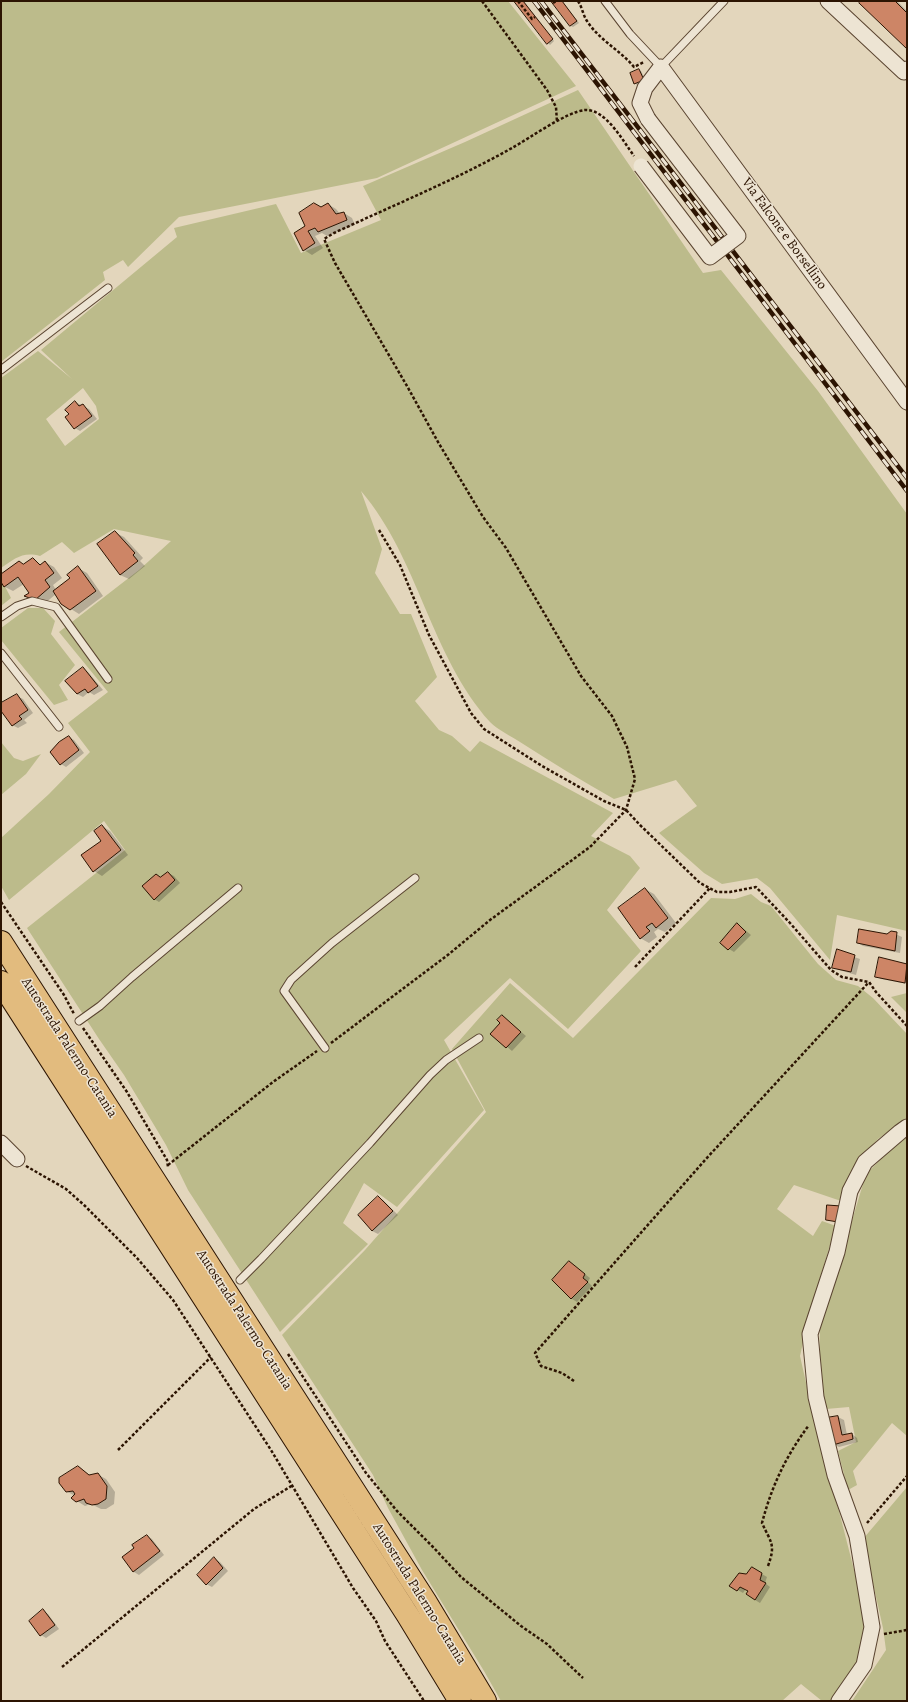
<!DOCTYPE html>
<html>
<head>
<meta charset="utf-8">
<style>
  body { margin:0 }
  #map { position:relative; width:908px; height:1702px; overflow:hidden; background:#e3d6bc; font-family:Alegreya,serif }
  canvas { display:block }
  .frame { position:absolute; inset:0; border:2px solid #2c1402; pointer-events:none }
</style>
</head>
<body>
<div id="map">
<canvas width="908" height="1702"></canvas>
<div class="frame"></div>
</div>
<script>
const context = document.querySelector('canvas').getContext('2d');
context.lineJoin = 'round';
function paint(path, color) { context.fillStyle = color; context.fill(path, 'evenodd'); }
function strokePath(path, color, width, dash) { context.strokeStyle = color; context.lineWidth = width; context.lineCap = dash ? 'butt' : 'round'; context.setLineDash(dash || []); context.stroke(path); }
function write(font, color, halo, rows, align = 'center') {
  context.font = font + ' Alegreya,serif'; context.lineWidth = 3; context.setLineDash([]); context.textBaseline = 'middle'; context.strokeStyle = halo; context.fillStyle = color; for (const [text, x, y, turn = 0] of rows) {
    context.save(); context.translate(x, y); context.rotate((+turn || 0) * Math.PI / 180); context.textAlign = isNaN(turn) ? turn : align; if (halo) context.strokeText(text, 0, 0); context.fillText(text, 0, 0); context.restore();
  }
}
const green = new Path2D(`
  M1,1h507l68,85 -199,92 -198,39 -51,50 -5,-7 -20,12 2,8 -104,82z
  M578,90l125,183 18,-3 97,121 89,123v417l-70,-16 -7,45 -60,-72 -13,-10 -35,6 -18,-11 -45,-40 38,-27 -21,-26 -62,19c-32,-18 -63,-37 -94,-57 -9,-6 -22,-12 -30,-20 -60,-67 -71,-163 -129,-231l21,58 -7,24 25,41h11l26,63 -22,24 24,29 13,6 18,16 10,-11 133,72 -22,23 39,20 10,12 -33,42 34,41 -73,78 -58,-51 -66,62 40,70 -87,97 -33,-24 -21,40 25,21 -88,88 -92,-142 -22,-45 -42,-70 -25,-36 -72,-111 98,-78 -21,-29 -95,79 -8,-14v-48l48,-44 41,-42 -22,-29 40,-31 -49,-60 80,-62 32,-29 -57,-12 -40,24 -12,-11 -22,14c-17,-5 -26,3 -39,12v-190l37,-27 34,28 -31,-29 136,-113 -3,-9 102,-24 25,49 80,-33 -18,-34 102,-44zM83,388l13,18 3,13 -34,27 -19,-27z
  M1,579l10,19 -10,8z
  M28,608h15l12,13 -4,13 24,31 -16,20 9,15 -14,5 -53,-65v-12z
  M1,742l13,16 9,3 18,-7 -15,20 -25,21z
  M751,894l10,8 10,4 47,58 18,16 22,6 15,12 34,36v84l-29,21 -25,28 -12,34 -47,-16 -17,24 36,27 9,-15 14,5 -25,81 -11,49 21,93 19,66 24,94v27l-8,28 -22,37h-12l-21,-17 -19,17h-281l-17,-30 -62,-101 -34,-62 -15,-33 -91,-140 83,-85 121,-138 -34,-63 58,-66 63,55 138,-140 24,1z
  M907,993v20l-16,-16z
  M907,1137v299l-15,-13 -39,48 4,14 -9,5 -10,-39 18,-9 -7,-35 -23,2 -7,-38 1,-44 46,-153 28,-28z
  M907,1487v214h-55l34,-51 -3,-22 -20,-89z`);
const shadow = new Path2D(`
  M516,1h8l30,40 -4,4 -2,-2z
  M552,1h10l17,22 -6,4 -2,-1z
  M862,1h35l10,10v37z
  M639,70l2,1 5,10 -9,4 -2,-2z
  M328,204l8,5 4,5 4,-1 8,5 3,7 -28,11 -5,-3 -7,3 8,12 -11,7 -8,-5 3,-24 15,-18z
  M75,402l14,7 8,10 -17,12 -5,-3 -5,-13z
  M116,533l8,4 19,21 -3,3 5,5 -16,13 -9,-4z
  M33,559l8,6 4,-3 9,5 8,11 -9,7 3,5 15,-11 7,-11 9,5 16,23 -24,18 -8,-5 -15,-15 -12,10 -19,-8 5,-3 -6,-9 -11,7 -8,-4 -4,-7v-5l23,-10z
  M83,668l5,4 15,18 -9,5 -5,-3 -6,5 -6,-3z
  M17,696l6,3 10,14 -9,7 3,3 -9,5 -6,-3 -11,-15v-5z
  M69,737l5,3 10,13 -18,14 -5,-3 -10,-12z
  M102,826l8,5 18,24 -26,21 -8,-5 8,-30z
  M168,873l6,3 6,7 -21,19 -5,-3 7,-21z
  M645,889l9,5 22,29 -11,9 -7,-3 -4,3 3,5 -8,6 -9,-5z
  M738,924l13,11 -17,17 -5,-3z
  M891,932l11,5 -2,16 -37,-7 -5,-3 30,-8z
  M837,951l23,8 -4,16 -17,-5 -6,-3z
  M880,958l27,7v19l-26,-5 -5,-3z
  M502,1016l24,20 -14,15 -20,-17 9,-11z
  M378,1197l5,3 15,15 -20,19 -6,-3z
  M569,1262l21,16 -2,4 4,4 -15,16 -5,-3 -19,-19z
  M838,1417l6,3 3,15 5,-1 5,4 1,4 -19,5 -6,-3z
  M78,1467l13,9 6,-2 9,5 9,13 -1,12 -8,5h-5l-10,-5 -6,2 -8,-5 -2,-5 -9,-5z
  M147,1536l5,3 12,16 -25,20 -5,-3 -11,-14 12,-9z
  M215,1559l5,3 8,9 -16,16 -6,-3z
  M752,1568l15,9 -2,6 5,4 -10,16 -5,-3 -6,-10 -3,-1 -3,4 -12,-7 15,-11z
  M43,1611l5,3 11,15 -13,9 -5,-3z`);
const building = new Path2D(`
  M514,1h9l30,38 -6,5z
  M551,1h11l15,20 -7,5z
  M861,1h34l12,12v36l-48,-46z
  M639,69l5,11 -10,4 -4,-11z
  M314,203l7,4 7,-4 8,11 8,-2 3,8 -29,12 -3,-4 -7,3 7,12 -12,8 -9,-18 11,-7 -6,-13z
  M75,401l4,5 4,-2 9,12 -18,13 -9,-12 4,-3 -4,-4z
  M115,531l20,22 -2,2 5,6 -18,14 -23,-31z
  M33,558l7,7 5,-4 9,12 -9,7 5,7 -15,13 -11,-4 5,-3 -11,-16 -14,10 -3,-5v-8l18,-13 4,3z
  M78,566l18,25 -26,19 -9,-6 -8,-13 17,-13 -3,-3z
  M83,667l15,19 -10,7 -3,-4 -8,5 -12,-13z
  M17,694l11,16 -9,6 3,3 -10,7 -11,-15v-8z
  M69,736l10,14 -19,15 -10,-13 9,-10z
  M102,825l19,25 -28,22 -12,-17 20,-14 -7,-10z
  M168,872l7,8 -21,20 -12,-14 14,-12 4,3z
  M645,888l23,30 -12,10 -4,-5 -6,4 4,4 -10,8 -22,-31z
  M737,923l9,9 -18,18 -8,-7z
  M859,929l28,5 4,-3 6,1 -2,19 -38,-8z
  M837,949l18,6 -4,17 -19,-4z
  M879,957l28,7 -2,19 -30,-6z
  M502,1015l19,17 -15,16 -16,-14 10,-11 -3,-3z
  M378,1196l15,15 -21,20 -14,-16z
  M827,1205l14,1 -3,16 -12,-2z
  M569,1261l16,13 -2,4 5,4 -17,17 -19,-19z
  M838,1416l4,19 10,-2 1,6 -20,6 -7,-27z
  M78,1466l11,9 9,-2 9,13 -1,13 -8,5 -6,1 -6,-2 -2,-4 -8,3 -5,-4 4,-4 -2,-3 -7,1 -7,-9v-5z
  M147,1535l13,16 -27,21 -11,-15 12,-9 -2,-3z
  M214,1557l9,11 -17,17 -9,-10z
  M752,1567l10,6 -2,7 6,3 -11,17 -9,-6 2,-3 -8,-4 -3,4 -8,-5 10,-13 7,1z
  M43,1609l12,16 -15,11 -11,-15z`);
const path = new Path2D(`
  M482,1l65,89 9,17 1,15
  M518,1l14,18 3,-2
  M578,1c4,6 5,14 9,20 12,19 33,29 47,46l10,-5
  M553,3l3,-2
  M379,530l21,35 29,70 42,78 13,16 58,37 62,35 22,9 14,15 60,58 17,9h13l26,-5 34,36 41,47 11,7 27,5 7,10 31,34
  M1,902l63,93 10,19
  M635,967l75,-79
  M83,1028l44,64 40,68 1,7
  M331,1043l118,-89 41,-34 100,-73 36,-37 9,-31 -8,-32 -15,-31 -31,-40 -75,-128 -23,-31 -45,-75 -31,-56 -72,-123 -11,-24 10,-6c60,-28 121,-53 178,-85 18,-10 54,-36 73,-38 21,-1 38,31 49,46
  M168,1165l105,-83 44,-31
  M26,1166l40,23 18,16 53,53 36,42 98,150 82,138 23,33 9,20 39,60
  M288,1354l78,119 31,38 36,36 28,30 60,49 26,18 36,34
  M574,1381l-12,-8 -21,-7 -6,-13 170,-193 164,-178
  M118,1450l93,-93
  M867,1523l40,-47
  M768,1566c8,-22 3,-23 -6,-43 10,-38 24,-67 47,-98
  M884,1634l23,-4
  M62,1667l192,-158 39,-24`);
const service = new Path2D(`
  M605,1l25,33 31,33 63,-66
  M1,370l107,-82
  M1,617l16,-11 15,-5 24,6 52,72
  M1,653l58,74
  M79,1021l21,-15 32,-29 106,-89
  M325,1048l-41,-57 7,-11 41,-37 83,-65
  M240,1280l21,-21 109,-116 60,-68 16,-15 33,-22`);
const minor = new Path2D(`
  M828,1l76,71 3,-3
  M648,119l-8,-16 5,-15 16,-21 246,335
  M1,1143l16,16
  M839,1701l25,-36 8,-38 -15,-91 -22,-61 -19,-78 -6,-63 27,-82 13,-61 15,-29 35,-30 7,-5`);
const motorway = new Path2D(`
  M1,942l424,659 60,100
  M1,982l406,632 53,87`);
const rail = new Path2D(`
  M534,1l373,490
  M541,1l366,477`);
const minorBridge = new Path2D(`
  M641,166l69,91 28,-21 -90,-117`);
const streetNames = [
  ["Via Falcone e Borsellino",784,234,54],
  ["Autostrada Palermo-Catania",69,1048,57],
  ["Autostrada Palermo-Catania",244,1320,57],
  ["Autostrada Palermo-Catania",419,1594,58]
];
paint(green, '#bcbb8b');
paint(shadow, '#0003');
paint(building, '#cd8566');
strokePath(building, '#2c1402', 1);
strokePath(service, '#5a4430', 9);
strokePath(minor, '#5a4430', 17);
strokePath(motorway, '#2c1402', 24);
strokePath(path, '#2c1402', 2.5, [3, 2]);
strokePath(service, '#ede4d3', 7);
strokePath(minor, '#ede4d3', 15);
strokePath(motorway, '#e2bb7e', 22);
strokePath(rail, '#2c1402', 4.5);
strokePath(rail, '#ede4d3', 3, [9]);
strokePath(minorBridge, '#5a4430', 17, []);
strokePath(minorBridge, '#ede4d3', 15);
write('14px', '#2c1402', '#ede4d3', streetNames);
</script>
</body>
</html>
